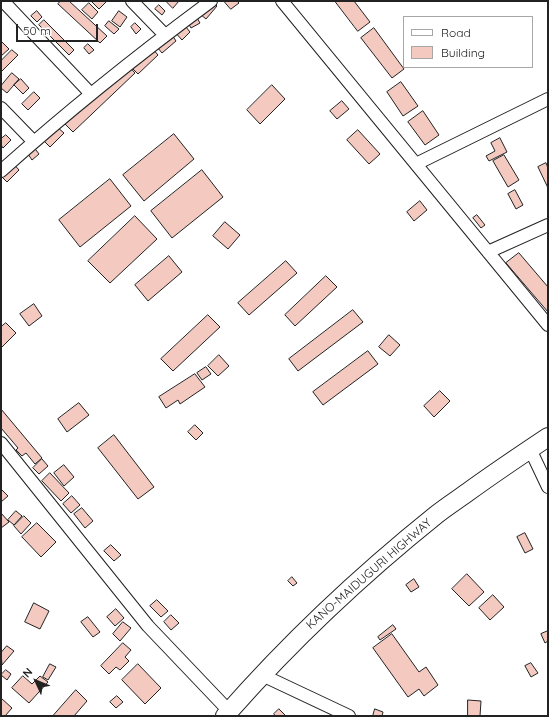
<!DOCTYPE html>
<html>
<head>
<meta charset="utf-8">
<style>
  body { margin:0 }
  #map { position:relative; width:549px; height:717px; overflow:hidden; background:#fff; font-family:Quicksand,sans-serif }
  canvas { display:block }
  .frame { position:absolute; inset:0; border:2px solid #222; pointer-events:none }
  .legend { position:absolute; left:403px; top:16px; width:130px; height:52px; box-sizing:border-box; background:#fff; border:1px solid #a7a7a7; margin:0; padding:5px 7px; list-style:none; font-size:12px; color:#222 }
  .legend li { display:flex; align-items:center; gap:8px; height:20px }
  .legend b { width:20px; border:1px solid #a7a7a7 }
  .north { position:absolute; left:16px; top:661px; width:40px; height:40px; -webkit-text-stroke:3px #fff; paint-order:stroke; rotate:314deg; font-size:11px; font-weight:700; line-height:16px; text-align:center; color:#222 }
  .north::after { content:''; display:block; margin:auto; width:14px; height:18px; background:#222; clip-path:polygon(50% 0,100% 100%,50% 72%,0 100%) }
  .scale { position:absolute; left:16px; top:24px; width:82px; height:18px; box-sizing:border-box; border:2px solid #222; border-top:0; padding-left:5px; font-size:12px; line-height:14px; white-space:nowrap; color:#222; -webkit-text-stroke:3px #fff; paint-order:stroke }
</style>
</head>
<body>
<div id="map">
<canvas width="549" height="717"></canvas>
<div class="frame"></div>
<ul class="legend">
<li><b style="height:5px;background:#fff"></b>Road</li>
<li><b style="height:11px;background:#f3c9c0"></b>Building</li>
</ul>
<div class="north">N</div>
<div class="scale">50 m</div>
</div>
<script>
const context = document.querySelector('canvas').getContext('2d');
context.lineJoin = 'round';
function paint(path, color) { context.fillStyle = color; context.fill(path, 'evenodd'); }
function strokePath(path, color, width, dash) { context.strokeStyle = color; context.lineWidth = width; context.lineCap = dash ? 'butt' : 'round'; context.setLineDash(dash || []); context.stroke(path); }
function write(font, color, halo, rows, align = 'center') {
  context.font = font + ' Quicksand,sans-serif'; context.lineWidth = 3; context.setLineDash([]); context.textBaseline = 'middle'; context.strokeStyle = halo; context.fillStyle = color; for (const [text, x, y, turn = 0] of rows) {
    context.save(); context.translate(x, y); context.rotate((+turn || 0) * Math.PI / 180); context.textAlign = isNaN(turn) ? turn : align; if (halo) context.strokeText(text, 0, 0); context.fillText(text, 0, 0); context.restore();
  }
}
const building = new Path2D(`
  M61,1h8l38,35 -7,7 -42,-39z
  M93,1h14l-8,8 -7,-7z
  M166,1h13l-6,7z
  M212,1l5,5 -11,13 -6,-5z
  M224,1h13l2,2 -8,6z
  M335,1h19l16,21 -12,9z
  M89,3l9,9 -6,7 -10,-9z
  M159,5l6,6 -3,4 -7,-6z
  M37,11l5,6 -5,5 -6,-6z
  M119,11l8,6 -7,10 -8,-6z
  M196,16l4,7 -9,5 -4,-7z
  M44,20l30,30 -5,5 -30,-30z
  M109,21l10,8 -5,5 -9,-8z
  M182,22l8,10 -8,8 -9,-10z
  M135,23l6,6 -5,5 -5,-7z
  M374,28l30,41 -12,9 -31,-40z
  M172,35l4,6 -14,12 -5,-6z
  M1,41l8,8 -8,7z
  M88,44l6,6 -5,4 -5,-6z
  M151,47l7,8 -20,19 -7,-7z
  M12,50l6,5 -17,17v-11z
  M127,64l8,9 -62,59 -8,-8z
  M12,73l7,6 -12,14 -6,-5v-2z
  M21,79l8,9 -6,6 -9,-9z
  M401,82l17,24 -15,10 -16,-24z
  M272,85l13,14 -25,25 -13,-14z
  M34,92l6,6 -12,12 -6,-6z
  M342,101l7,8 -12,10 -7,-8z
  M423,111l16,24 -14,10 -17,-23z
  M57,127l7,6 -14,14 -6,-6z
  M358,130l22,24 -11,10 -22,-24z
  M174,134l20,25 -50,42 -21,-26z
  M6,135l5,5 -8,8 -2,-3v-6z
  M500,138l7,14 -18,9 -3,-5 9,-5 -4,-8z
  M33,146l6,8 -7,6 -6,-9z
  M504,155l15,25 -11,7 -15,-26z
  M12,162l7,8 -12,12 -6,-6z
  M546,163l2,5v20l-10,-21z
  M202,170l21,27 -51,41 -21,-27z
  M110,179l21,27 -51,41 -21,-27z
  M515,190l8,15 -7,4 -8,-15z
  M420,201l7,9 -13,11 -7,-9z
  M477,215l8,10 -4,3 -8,-10z
  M135,216l22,23 -47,44 -22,-22z
  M225,222l15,13 -12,14 -15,-13z
  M519,253l29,34v25l-42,-49z
  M169,256l13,16 -34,29 -13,-16z
  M286,261l11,12 -48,42 -11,-12z
  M326,276l11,11 -42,39 -10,-11z
  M34,304l8,12 -13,10 -9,-12z
  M353,310l10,12 -65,49 -9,-12z
  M208,315l12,12 -47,44 -12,-12z
  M6,323l10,10 -15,15v-21z
  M389,335l11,10 -10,11 -11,-9z
  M368,351l10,13 -55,41 -10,-13z
  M219,355l10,11 -11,10 -10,-10z
  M206,367l5,7 -9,6 -5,-7z
  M195,374l10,13 -25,17 -2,-4 -12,8 -7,-11z
  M440,391l10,10 -16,16 -10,-11z
  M79,403l10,12 -22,17 -9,-13z
  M1,409l41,49 -7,6 -9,-11 -4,3 -6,-6 2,-2 -17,-20z
  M195,425l8,8 -7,7 -8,-8z
  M114,435l40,52 -16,12 -40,-51z
  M42,459l6,7 -9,8 -6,-6z
  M64,465l10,12 -10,9 -10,-13z
  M50,473l19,20 -8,8 -19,-20z
  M1,489l7,7 -7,6z
  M72,496l8,9 -9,8 -8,-9z
  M82,508l11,13 -8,7 -11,-14z
  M16,511l6,5 -8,9 -6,-5z
  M1,513l8,9 -8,6z
  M24,516l7,7 -10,11 -7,-8z
  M37,523l19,19 -15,15 -19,-20z
  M525,533l8,16 -8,4 -8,-16z
  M111,545l10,10 -7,6 -10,-10z
  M467,574l17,18 -15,14 -17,-17z
  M292,577l5,6 -4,3 -5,-5z
  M414,579l5,8 -8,5 -5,-7z
  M493,595l11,12 -14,13 -11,-12z
  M157,600l11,11 -7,6 -11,-11z
  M34,603l15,8 -9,18 -15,-7z
  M116,609l8,9 -9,8 -8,-9z
  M171,615l8,8 -8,7 -7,-8z
  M88,617l12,15 -7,5 -12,-15z
  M123,622l8,6 -11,13 -7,-7z
  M393,625l3,4 -16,11 -2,-3z
  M548,631v10l-3,2 -4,-9z
  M392,634l27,38 7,-5 12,18 -14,11 -5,-7 -11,8 -35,-49z
  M123,643l8,7 -6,7 4,4 -9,9 -4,-3 -7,7 -8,-8z
  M7,646l7,5 -12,14 -1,-12z
  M531,663l7,10 -7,4 -6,-11z
  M50,664l6,3 -8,13 -5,-3z
  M138,664l23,24 -16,16 -23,-24z
  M6,670l5,4 -4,6 -6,-5z
  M23,676l9,8 8,-8 8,6 -19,21 -17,-15z
  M76,690l11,11 -13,15h-21z
  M117,696l6,6 -7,6 -6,-6z
  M1,698l11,10 -7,8h-4z
  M468,700l13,1 -1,15h-12z
  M279,709l7,7h-11l-1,-2z
  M375,709l8,3 -1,4h-9z`);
const minor = new Path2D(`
  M3,1l88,93
  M132,1l33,34
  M282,1l266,324
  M1,108l33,34
  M416,164l132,-65
  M1,171c67,-60 137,-116 210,-170
  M488,252l60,-27
  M1,443l147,183 81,85
  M530,449l18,38
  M262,675l87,41`);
const highway = new Path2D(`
  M225,716c64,-73 135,-140 211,-201 10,-8 21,-15 32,-23 26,-19 53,-37 80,-55`);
const streetNames = [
  ["KANO-MAIDUGURI HIGHWAY",369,574,-41]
];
paint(building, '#f3c9c0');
strokePath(building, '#222', 1);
strokePath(minor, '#222', 14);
strokePath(highway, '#222', 20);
strokePath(minor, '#fff', 12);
strokePath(highway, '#fff', 18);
write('12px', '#222', '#fff', streetNames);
</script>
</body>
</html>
